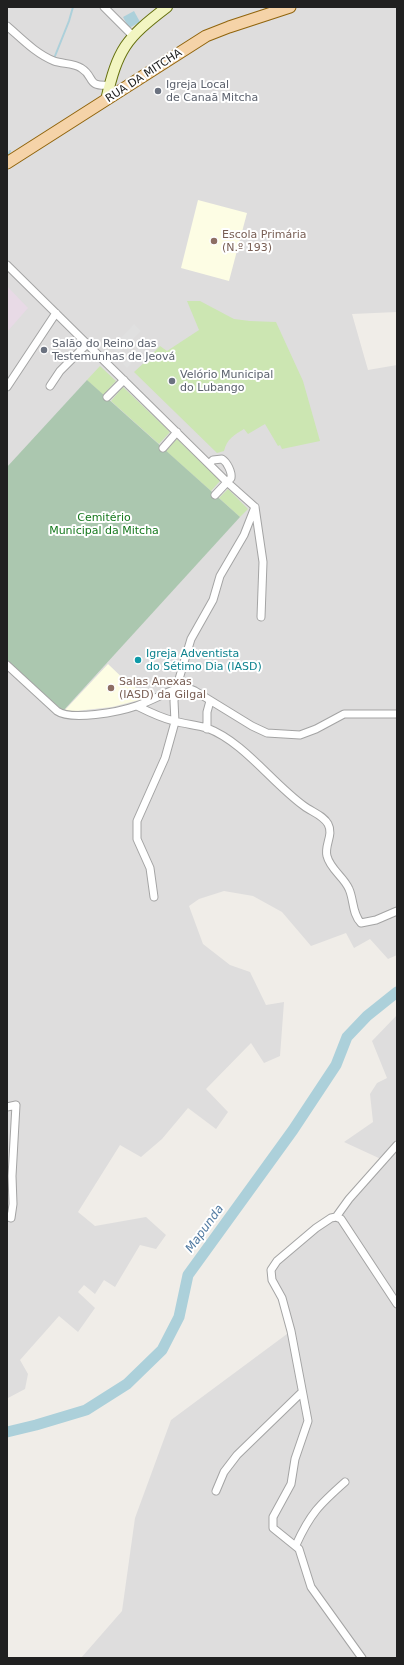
<!DOCTYPE html>
<html>
<head>
<meta charset="utf-8">
<style>
  body { margin:0 }
  #map { position:relative; width:404px; height:1665px; overflow:hidden; background:#f0ede8; font-family:"DejaVu Sans",sans-serif }
  canvas { display:block }
  .frame { position:absolute; inset:0; border:8px solid #202020; pointer-events:none }
</style>
</head>
<body>
<div id="map">
<canvas width="404" height="1665"></canvas>
<div class="frame"></div>
</div>
<script>
const context = document.querySelector('canvas').getContext('2d');
context.lineJoin = 'round';
function paint(path, color) { context.fillStyle = color; context.fill(path, 'evenodd'); }
function strokePath(path, color, width, dash) { context.strokeStyle = color; context.lineWidth = width; context.lineCap = dash ? 'butt' : 'round'; context.setLineDash(dash || []); context.stroke(path); }
function write(font, color, halo, rows, align = 'center') {
  context.font = font + ' "DejaVu Sans",sans-serif'; context.lineWidth = 4; context.setLineDash([]); context.textBaseline = 'middle'; context.strokeStyle = halo; context.fillStyle = color; for (const [text, x, y, turn = 0] of rows) {
    context.save(); context.translate(x, y); context.rotate((+turn || 0) * Math.PI / 180); context.textAlign = isNaN(turn) ? turn : align; if (halo) context.strokeText(text, 0, 0); context.fillText(text, 0, 0); context.restore();
  }
}
const residential = new Path2D(`
  M7,7h390v305l-45,2 16,56 29,-5v590l-9,4 -18,-20 -16,9 -8,-15 -35,13 -29,-34 -29,-16 -29,-5 -25,8 -10,7 14,38 27,21 20,7 16,33 18,-3 -4,54 -16,7 -13,-20 -45,46 22,23 -12,17 -28,-21 -26,31 -21,18 -21,-12 -42,67 17,14 51,-9 20,18 -10,14 -16,-4 -25,42 -11,-7 -9,14 -11,-9 -6,7 17,16 -17,24 -19,-16 -39,44 8,14 -3,15 -17,9z
  M397,1015v643h-316l41,-47 13,-93 36,-98 120,-89 -20,-61 60,-52 52,-58 -39,-18 29,-20 -3,-28 7,-11 10,-5 -15,-37z`);
const industrial = new Path2D(`
  M7,286l21,22 -21,24z`);
const education = new Path2D(`
  M198,200l49,13 -18,68 -48,-13z
  M108,664l22,21 11,5 2,9 -31,8 -45,5 -2,-2z`);
const grass = new Path2D(`
  M187,301h13l34,18 16,2 26,1 27,59 17,60 -38,8 -2,-4 -2,1 -13,-22 -17,10 -4,-5c-10,6 -17,10 -20,22l-7,2 -83,-81 13,-12 1,2 3,-2 -2,-3 11,-11 7,5 32,-21z
  M100,366l16,15 -13,14 -16,-15z
  M123,387l47,45 -11,12 -48,-43z
  M177,439l43,42 -9,10 -45,-40z
  M228,489l20,20 -8,8 -21,-19z`);
const cemetery = new Path2D(`
  M87,380l153,137 -177,194 -56,-51v-193z`);
const parking = new Path2D(`
  M134,324l7,7 -23,23 -6,-7z
  M148,338l4,4 -25,26 -4,-4z`);
const water = new Path2D(`
  M134,11l6,11 -11,6 -6,-11z`);
const stream = new Path2D(`
  M55,56l14,-35 4,-14
  M7,158l3,-7`);
const river = new Path2D(`
  M7,1432l29,-7 50,-15 41,-26 35,-34 17,-33 9,-42 105,-145 43,-65 11,-28 20,-21 30,-24`);
const street = new Path2D(`
  M104,7l28,28
  M7,26c14,12 29,28 47,35 8,3 20,2 27,7 15,9 4,19 29,17
  M7,265l220,217 28,25
  M50,386l10,-15 27,-27
  M7,387l49,-74
  M107,397l17,-17
  M163,448l14,-16
  M209,464l4,-4 9,-1c5,3 10,13 9,19l-16,17
  M255,507l8,55 -2,55
  M7,665l50,46c14,10 62,1 79,-5 13,-4 26,-12 40,-17
  M178,684l17,7 57,35 15,7 33,2 16,-6 28,-15h53
  M137,706c12,6 24,12 37,15 11,3 22,4 33,7 37,14 65,55 97,78 8,6 19,9 24,18 6,11 -4,21 -1,32 3,13 17,21 22,33 5,11 3,25 12,34l15,-3 21,-9
  M207,729v-17l3,-11
  M154,897l-4,-29 -13,-29v-18l28,-63 10,-36 -1,-21 2,-12 15,-50 22,-39 7,-24 24,-41 11,-28
  M7,1107l9,-2 -4,71 1,28 -2,14 -4,-2
  M336,1217l13,-18 48,-54
  M216,1491l8,-19 13,-17 65,-63
  M296,1545c14,-31 23,-40 49,-63
  M362,1658l-51,-71 -12,-38 -26,-21v-11l18,-33 4,-25 13,-38 -17,-90 -9,-33 -10,-18 -1,-10 6,-9 39,-33 15,-10 5,-1 5,2 56,85`);
const secondary = new Path2D(`
  M106,100c12,-51 19,-61 61,-93`);
const primary = new Path2D(`
  M7,163l199,-127 23,-9 61,-20`);
const markers = [
  [158,91,4,"#6b7280"],
  [214,241,4,"#8d6e63"],
  [44,350,4,"#6b7280"],
  [172,381,4,"#6b7280"],
  [138,660,4,"#0f9aa8"],
  [111,688,4,"#8d6e63"]
];
const streetNames = [
  ["RUA DA MITCHA",144,76,-33]
];
const worshipNames = [
  ["Igreja Local",166,85],
  ["de Canaã Mitcha",166,98],
  ["Salão do Reino das",52,344],
  ["Testemunhas de Jeová",52,357],
  ["Velório Municipal",180,375],
  ["do Lubango",180,388]
];
const educationNames = [
  ["Escola Primária",222,235],
  ["(N.º 193)",222,248],
  ["Salas Anexas",119,682],
  ["(IASD) da Gilgal",119,695]
];
const parkNames = [
  ["Cemitério",104,518],
  ["Municipal da Mitcha",104,531]
];
const cultureNames = [
  ["Igreja Adventista",146,654],
  ["do Sétimo Dia (IASD)",146,667]
];
const waterNames = [
  ["Mapunda",205,1229,-54]
];
paint(residential, '#dedddd');
paint(industrial, '#e8dae6');
paint(education, '#fdfde4');
paint(grass, '#cce6b2');
paint(cemetery, '#abc7af');
paint(parking, '#e0e0e0');
paint(water, '#acd0da');
strokePath(stream, '#acd0da', 2);
strokePath(river, '#acd0da', 11);
strokePath(street, '#a4a4a4', 9);
strokePath(secondary, '#66710e', 12);
strokePath(primary, '#90640c', 13);
strokePath(street, '#fff', 7);
strokePath(secondary, '#f2f5c1', 10);
strokePath(primary, '#f5d3a8', 11);
for (const [x, y, r, color] of markers) { const dot = new Path2D(); dot.arc(x, y, r, 0, 2 * Math.PI); context.fillStyle = color; context.fill(dot); strokePath(dot, '#fff', 1.5); }
write('11px', '#202020', '#fff', streetNames);
write('11px', '#5b616d', '#fff', worshipNames, 'left');
write('11px', '#785e54', '#fff', educationNames, 'left');
write('11px', '#15781d', '#fff', parkNames);
write('11px', '#0d838f', '#fff', cultureNames, 'left');
write('italic 12px', '#517aa1', '#fff', waterNames);
</script>
</body>
</html>
